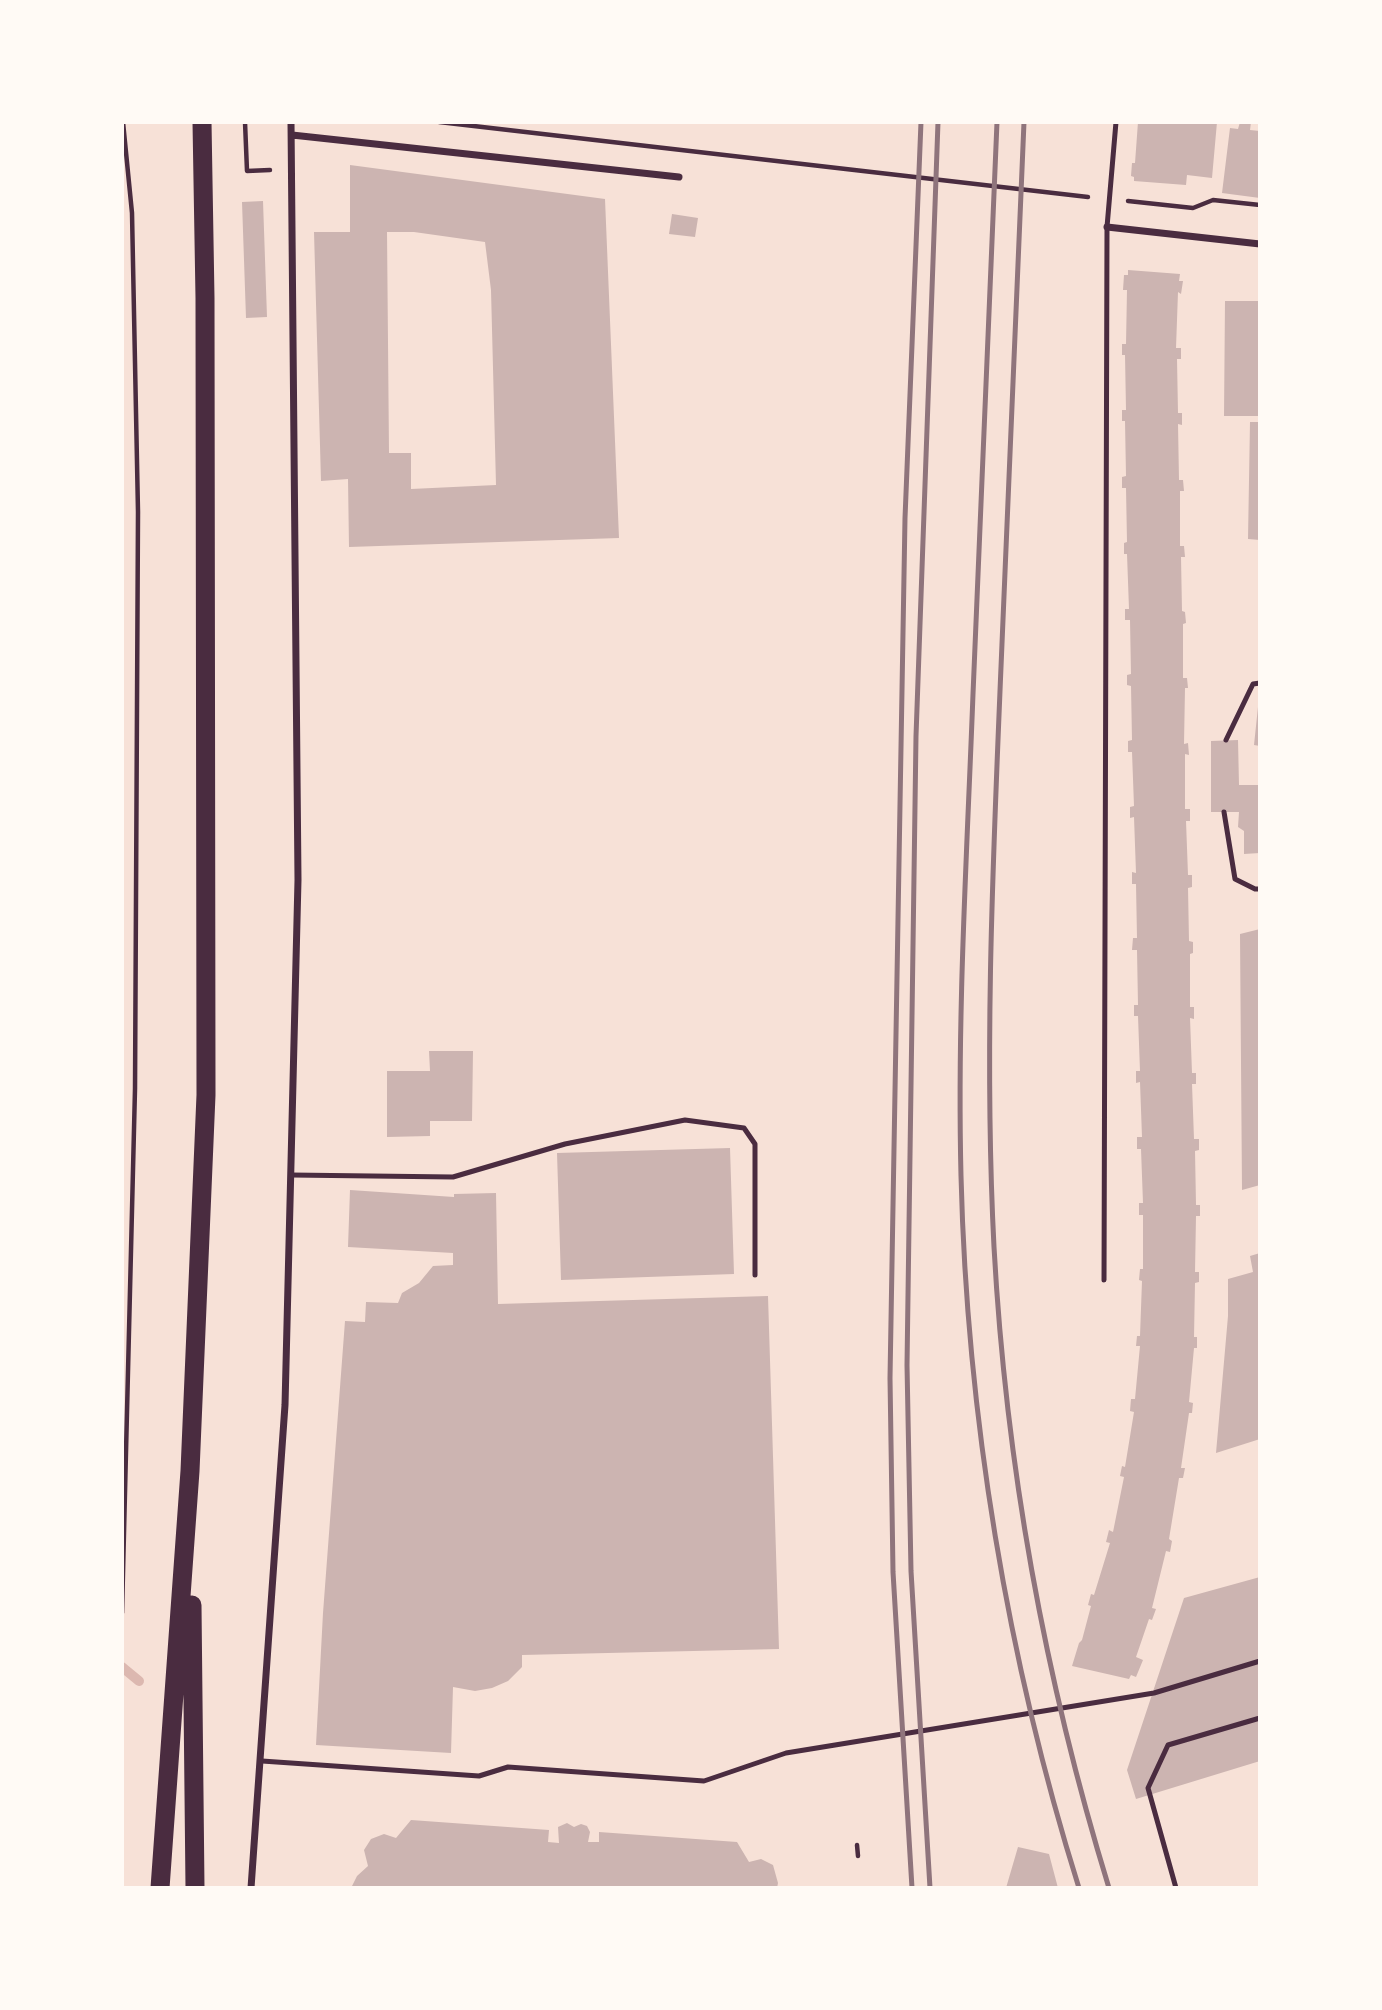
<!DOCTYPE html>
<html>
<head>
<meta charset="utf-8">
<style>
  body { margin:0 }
  #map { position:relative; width:1382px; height:2010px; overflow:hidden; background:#f7e1d7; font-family:Helvetica,sans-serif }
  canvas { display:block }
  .frame { position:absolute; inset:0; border:124px solid #fffaf5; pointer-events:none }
</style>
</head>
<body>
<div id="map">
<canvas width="1382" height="2010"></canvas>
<div class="frame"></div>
</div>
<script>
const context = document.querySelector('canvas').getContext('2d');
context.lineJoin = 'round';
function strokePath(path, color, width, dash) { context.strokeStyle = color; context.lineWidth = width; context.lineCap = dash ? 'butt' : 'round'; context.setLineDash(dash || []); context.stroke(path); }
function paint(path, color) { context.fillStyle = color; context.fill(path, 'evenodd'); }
const stream = new Path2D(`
  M122,1667l17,14`);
const building = new Path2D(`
  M1138,122h79l-5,56 -25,-3 -1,10 -52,-4v-4l-3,-1 1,-13h3z
  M1240,122h11l-1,8 10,1v67l-38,-5 8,-65 8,1z
  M350,165l255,34 14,339 -270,9 -1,-68 -27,2 -7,-249h36zM387,232h27l71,10 6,48 5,195 -85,4v-36h-22z
  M263,201l4,116 -21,1 -4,-116z
  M672,214l26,4 -3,19 -26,-3z
  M1128,270l52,4 -1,7h4l-2,13 -3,-2 -2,56h5v11h-4l1,54h4v12l-4,-1 1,56h4l1,11h-4v55h4l1,11h-4l1,54 3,1 1,11 -3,1v54h4l1,10h-3l-1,56 4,-1 1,12 -4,-1v55h5v12h-4l2,54h4v12l-4,1 1,53 4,1v11l-3,1v53h4v12l-4,-1 2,55h4v11h-4l2,55h5v11l-4,1 1,54h4v11h-4l-1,56h4v10l-4,1 -1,54h3v11h-3l-5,54 4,1 -1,10h-3l-8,55h4l-2,10h-4l-10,61 3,2 -2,11 -4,-1 -14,57 4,1 -4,11 -3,-1 -13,38 7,3 -7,17 -5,-2 -2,4 -57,-13 7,-23 3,-3 9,-34 -3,-1 3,-11 3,1 16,-52 -4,-1 3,-12 4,2 11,-55 -4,-1 2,-10 3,1 9,-55 -4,-1 1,-12h4l5,-53h-4l1,-10h3l2,-55 -3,-1 1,-11h3v-54h-4v-12h4l-2,-54h-4v-12h5l-2,-55 -4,1v-12h4l-2,-55h-4v-11h4l-1,-55h-5l1,-12h4l-1,-54h-4v-12l4,1 -2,-56 -4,1v-11l4,-1 -2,-54h-4v-11l4,-1 -1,-54 -4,-1v-10l4,-1 -1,-54h-5v-11h4l-2,-55h-3v-11l3,-1 -1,-54h-4v-11l4,-1 -1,-55h-3v-11h4l-1,-55h-3v-11h4l1,-54h-4l1,-15h4z
  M1225,301h35v115h-36z
  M1250,422h10v118l-12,-1z
  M1258,707l2,1v38l-6,-1z
  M1238,740l1,45h21v68l-16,1v-23l-6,-4 1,-15h-28v-71z
  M1260,929v256l-18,5 -2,-256z
  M429,1051h44l-1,70h-42v15l-43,1v-66h43z
  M730,1148l4,126 -173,6 -4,-127z
  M350,1190l104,7v-3l42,-1 2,111 270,-8 11,353 -257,6v12l-14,14 -16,7 -17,3 -22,-4 -2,66 -135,-8 7,-132 22,-292 20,1 1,-20 32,1 4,-10 17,-10 14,-17 20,-1v-12l-105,-6z
  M1260,1253v186l-44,14 12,-137v-37l25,-7 -3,-16z
  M1260,1577v184l-124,38 -9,-29 57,-172z
  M411,1820l138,10 -1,12 11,1 -1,-16 9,-4 7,4 7,-3 6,2 3,6 -2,10h11v-10l138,10 12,20 12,-3 12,6 5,18 -1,5h-426l6,-12 11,-10 -4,-16 7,-11 13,-5 12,4z
  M1018,1847l31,7 9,34h-52z`);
const path = new Path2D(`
  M245,122l2,49 23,-1
  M439,122l649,75
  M1128,201l65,7 20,-8 47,5
  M122,1613l13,-524 3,-577 -6,-299 -9,-91
  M857,1845l1,11`);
const service = new Path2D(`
  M1226,740l27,-56 7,-1
  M1224,812l11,67 20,10h5
  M291,1175l162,2 112,-33 120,-24 59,8 11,16v131
  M1104,1280l3,-1053 9,-105
  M262,1761l217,15 29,-9 196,14 82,-28 368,-60 106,-32
  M1176,1888l-28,-100 20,-43 92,-27`);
const minor = new Path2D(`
  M292,135l387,42
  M1107,227l153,17
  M251,1888l34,-483 13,-525 -7,-758`);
const trunk = new Path2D(`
  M192,1605l3,283
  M160,1888l30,-417 16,-376 -1,-797 -3,-176`);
const rail = new Path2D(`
  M997,122c-8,191 -16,381 -24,572 -6,160 -16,321 -12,482 6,240 46,483 118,712
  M1024,122c-8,182 -15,363 -23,545 -8,193 -17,387 -7,580 12,218 51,433 115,641
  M912,1888l-19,-316 -3,-194 15,-860 16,-396
  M930,1888l-19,-317 -4,-206 9,-629 22,-614`);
strokePath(stream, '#dcb8b0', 10);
paint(building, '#ccb4b1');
strokePath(path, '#4a2c40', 4.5);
strokePath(service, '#4a2c40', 5);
strokePath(minor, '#4a2c40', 7);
strokePath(trunk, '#4a2c40', 19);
strokePath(rail, '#8f747c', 5);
</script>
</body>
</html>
